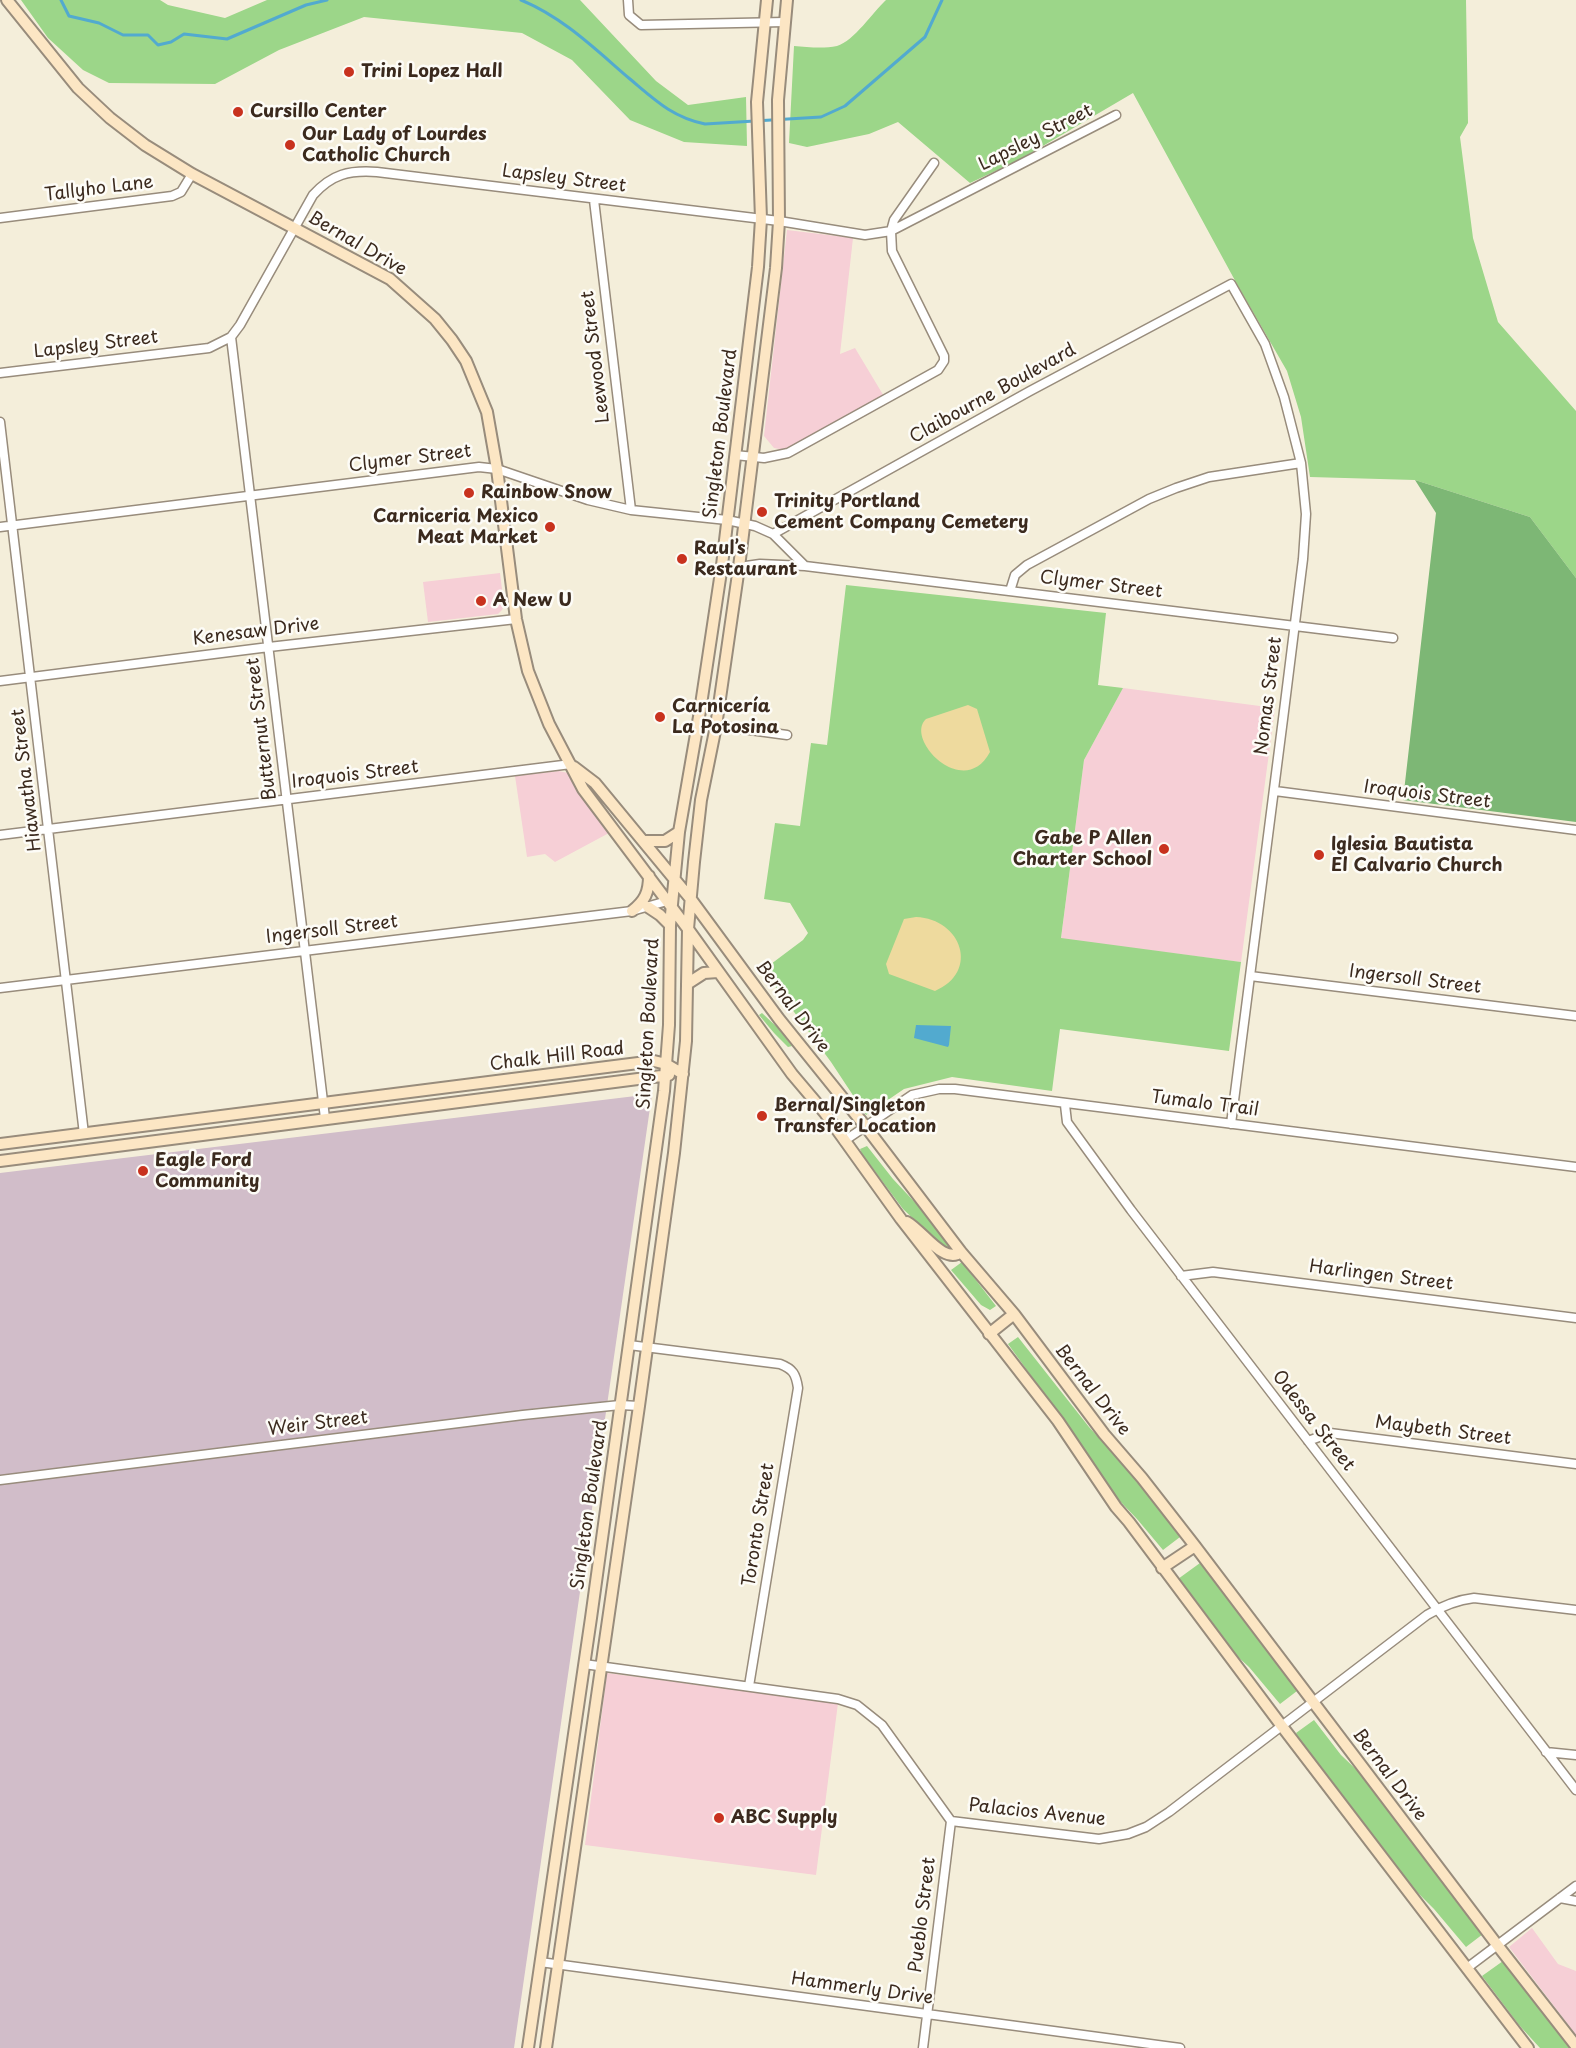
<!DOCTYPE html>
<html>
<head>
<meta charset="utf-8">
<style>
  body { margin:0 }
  canvas { display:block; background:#f4eeda }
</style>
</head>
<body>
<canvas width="1576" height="2048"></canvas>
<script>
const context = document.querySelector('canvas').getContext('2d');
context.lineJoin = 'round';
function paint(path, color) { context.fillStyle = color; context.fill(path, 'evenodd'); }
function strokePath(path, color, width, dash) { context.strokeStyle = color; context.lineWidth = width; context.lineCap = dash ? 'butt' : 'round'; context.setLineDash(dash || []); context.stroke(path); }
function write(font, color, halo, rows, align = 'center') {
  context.font = font + ' "Playpen Sans",sans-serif'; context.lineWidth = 5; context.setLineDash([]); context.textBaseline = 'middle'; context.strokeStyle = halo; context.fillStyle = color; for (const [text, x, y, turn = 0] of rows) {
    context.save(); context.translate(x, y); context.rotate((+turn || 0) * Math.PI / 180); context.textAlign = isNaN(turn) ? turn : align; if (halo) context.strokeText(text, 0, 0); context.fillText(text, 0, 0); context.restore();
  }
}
const built = new Path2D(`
  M787,230l66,8 -13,116 15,-6 30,50 -100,52 -11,-2 -10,-12z
  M500,573l4,32 -2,5 -4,4 -70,8 -5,-40z
  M1123,688l152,20 -34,254 -180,-23 23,-179z
  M559,771l9,2 41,60 -54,29 -10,-8 -18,3 -12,-81z
  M607,1673l231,30 -22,172 -231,-30z
  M1532,1928l26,36 18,7v64l-67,-88z`);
const industrial = new Path2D(`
  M652,1094l-138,954h-514v-875z`);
const green = new Path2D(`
  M21,0h139l8,5 57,13 42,-18h313l76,81 32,24 58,-8 1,49 -63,-4 -54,-22 -58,-60 -50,-27 -158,-16 -85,33 -64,34 -106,-1 -26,-13 -35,-32z
  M886,0h580l2,123 -8,14 13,101 25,84 78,89v167l-46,-61 -115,-37 -105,-3 -9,-60 -14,-46 -49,-85 -105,-193 -114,67 -49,23 -72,-61 -29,12 -62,13 -18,-4 5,-97c13,1 29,3 43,0 17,-5 36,-34 49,-46z
  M846,585l260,28 -8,72 25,3 -39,72 -23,178 180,24 -12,89 -169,-22 -8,62 -100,-14 -48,12 -38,26 -35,-53 -68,-92 40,-30 5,-7 -18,-30 -26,-4 11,-76 25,3 11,-83 16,2z
  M762,1013l16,15 14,18 -4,1 -14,-14 -15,-18z
  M867,1146l26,33 30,32 28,36 -5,4 -12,-10 -12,-14 -19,-18 -41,-55 -2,-5z
  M962,1262l34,44 -6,4 -9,-5 -30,-35z
  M1018,1337l71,90 43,47 48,63 -17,13 -26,-31 -21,-22 -42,-62 -66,-91z
  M1200,1563l94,123 3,5 -17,13 -31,-37 -12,-11 -59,-77z
  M1314,1720l27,35 21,20 121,159 -17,13 -32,-38 -20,-20 -116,-152 -2,-4z
  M1503,1961l4,4 64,83h-31l-21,-23 -37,-49z`);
const forest = new Path2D(`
  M1415,480l115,37 46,61v244l-173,-22 33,-287z`);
const sand = new Path2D(`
  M968,705l9,4 13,43c-26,49 -86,-13 -64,-33z
  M916,917c46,2 64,55 19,74l-46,-17 -3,-10 18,-45z`);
const water = new Path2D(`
  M916,1025l35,1 -2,19 -1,2 -34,-9z`);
const stream = new Path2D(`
  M61,0l8,16 30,7 24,12h25l10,10 13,-3 13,-8 43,5 79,-34 21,-5
  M521,0c42,17 75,50 109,79 25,21 42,38 75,45l116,-7 24,-11 80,-69 17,-37`);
const street = new Path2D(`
  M628,0l1,15 12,10 144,-3
  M594,200l37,310
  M0,218l172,-22 9,-4 11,-18
  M231,337l94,781
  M0,373l209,-25 22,-11 9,-12 73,-130c19,-21 36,-25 64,-23l402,49 86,14 26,-4 225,-116
  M0,422l84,712
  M735,455l29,3 24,-5 150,-83 6,-9v-5l-52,-105 -1,-20 3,-11 40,-57
  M0,527l479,-60 18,2 91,31 43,10 96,10 28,6 18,8 32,32 588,72
  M773,534l257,-143 201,-107 34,60 19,53 17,66 5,51 -3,45 -20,160 -52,405
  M739,567l21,-3 45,2
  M1010,591l5,-16 12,-10 122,-66 27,-11 33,-11 92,-14
  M0,681l269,-34 247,-28
  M698,723l89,12
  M1275,791l301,39
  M0,835l571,-71
  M1250,976l326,40
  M0,988l632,-77 35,-10
  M1065,1105l2,17 64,88 445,580
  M844,1141l68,-46 27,-6h16l621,78
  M1181,1276l32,-4 363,46
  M629,1345l151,19c13,5 16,10 18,24l-49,298
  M1308,1441l22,-8 246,31
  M0,1480l523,-65 97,-10 19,1
  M584,1664l254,35 19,6 25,20 69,96 148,18 29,-5 18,-7 23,-15 258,-197c15,-9 30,-15 47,-17l102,12
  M1546,1752l30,3
  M1560,1898l16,3
  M540,1962l640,86
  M1467,1968l109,-82
  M923,2048l28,-227`);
const secondary = new Path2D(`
  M7,0l71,88 32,30 35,27 47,29 198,105 45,40 17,21 14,21 21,51 10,57 19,150 12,52 21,53 34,65 105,140 104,145 33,39 76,106 157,202 58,86 13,15 152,203 247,323
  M574,767l21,16 95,115 89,121 87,108 95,125 53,62 90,120 38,44 53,68 303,400 78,100
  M644,841h21l14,-9
  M648,907l12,8 10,10
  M632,911c13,-10 17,-19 17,-35
  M687,984l17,-11 14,-1
  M0,1144l654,-83 12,3 17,10
  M0,1161l669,-86
  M907,1222c16,9 37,43 54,30
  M989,1334l25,-20
  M1162,1568l33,-22
  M528,2048l63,-430 73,-527 5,-66 1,-100 9,-93 21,-121 22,-146 36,-298 3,-48 -4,-117 10,-102
  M546,2048l93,-642 35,-253 12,-112 2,-112 6,-67 7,-62 15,-74 23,-159 37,-299 3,-47 -1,-121 9,-100`);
const markers = [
  [349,72,6,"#c8321e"],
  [238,112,6,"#c8321e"],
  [290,145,6,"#c8321e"],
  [469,493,6,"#c8321e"],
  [762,512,6,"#c8321e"],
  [550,527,6,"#c8321e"],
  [682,559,6,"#c8321e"],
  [481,601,6,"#c8321e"],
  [660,717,6,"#c8321e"],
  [1164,849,6,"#c8321e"],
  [1319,855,6,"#c8321e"],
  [762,1116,6,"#c8321e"],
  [143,1171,6,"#c8321e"],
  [719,1818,6,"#c8321e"]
];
const poiNames = [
  ["Trini Lopez Hall",361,72],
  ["Cursillo Center",250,112],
  ["Our Lady of Lourdes",302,135],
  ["Catholic Church",302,156],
  ["Rainbow Snow",481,493],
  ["Trinity Portland",774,502],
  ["Cement Company Cemetery",774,523],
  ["Carniceria Mexico",538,517,"right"],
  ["Meat Market",538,538,"right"],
  ["Raul’s",694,549],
  ["Restaurant",694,570],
  ["A New U",493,601],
  ["Carnicería",672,707],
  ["La Potosina",672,728],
  ["Gabe P Allen",1152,839,"right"],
  ["Charter School",1152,860,"right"],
  ["Iglesia Bautista",1331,845],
  ["El Calvario Church",1331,866],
  ["Bernal/Singleton",774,1106],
  ["Transfer Location",774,1127],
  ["Eagle Ford",155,1161],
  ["Community",155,1182],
  ["ABC Supply",731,1818]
];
const streetNames = [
  ["Lapsley Street",1036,138,-27],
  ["Lapsley Street",564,179,7],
  ["Tallyho Lane",99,189,-7],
  ["Bernal Drive",357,244,30],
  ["Lapsley Street",96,345,-7],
  ["Leewood Street",596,357,-97],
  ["Claibourne Boulevard",993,394,-29],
  ["Singleton Boulevard",721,434,-83],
  ["Clymer Street",410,459,-7],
  ["Clymer Street",1101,585,7],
  ["Kenesaw Drive",256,632,-7],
  ["Nomas Street",1269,696,-83],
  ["Butternut Street",262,729,-97],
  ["Iroquois Street",355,775,-7],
  ["Hiawatha Street",27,780,-97],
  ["Iroquois Street",1427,795,7],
  ["Ingersoll Street",332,930,-7],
  ["Ingersoll Street",1415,980,7],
  ["Bernal Drive",792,1007,53],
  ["Singleton Boulevard",649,1024,-87],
  ["Chalk Hill Road",557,1057,-7],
  ["Tumalo Trail",1205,1104,7],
  ["Harlingen Street",1381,1276,7],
  ["Bernal Drive",1092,1390,52],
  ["Odessa Street",1313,1421,52],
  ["Weir Street",318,1424,-7],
  ["Maybeth Street",1443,1431,7],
  ["Singleton Boulevard",590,1505,-82],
  ["Toronto Street",759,1525,-81],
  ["Bernal Drive",1389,1775,53],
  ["Palacios Avenue",1037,1813,6],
  ["Pueblo Street",923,1915,-83],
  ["Hammerly Drive",862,1989,8]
];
paint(built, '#f6cfd6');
paint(industrial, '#d1bdc9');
paint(green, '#9cd689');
paint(forest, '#7db775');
paint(sand, '#eeda9e');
paint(water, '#52aacf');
strokePath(stream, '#52aacf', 3);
strokePath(street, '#988c7c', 11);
strokePath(secondary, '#988c7c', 14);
strokePath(street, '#fff', 8);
strokePath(secondary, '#fce6c4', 10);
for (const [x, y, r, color] of markers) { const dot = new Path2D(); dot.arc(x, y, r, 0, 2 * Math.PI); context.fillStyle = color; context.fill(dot); strokePath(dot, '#fdfcf7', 2); }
write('bold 18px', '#3b2a1e', '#fdfcf7', poiNames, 'left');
write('18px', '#3b2a1e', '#fdfcf7', streetNames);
</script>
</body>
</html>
